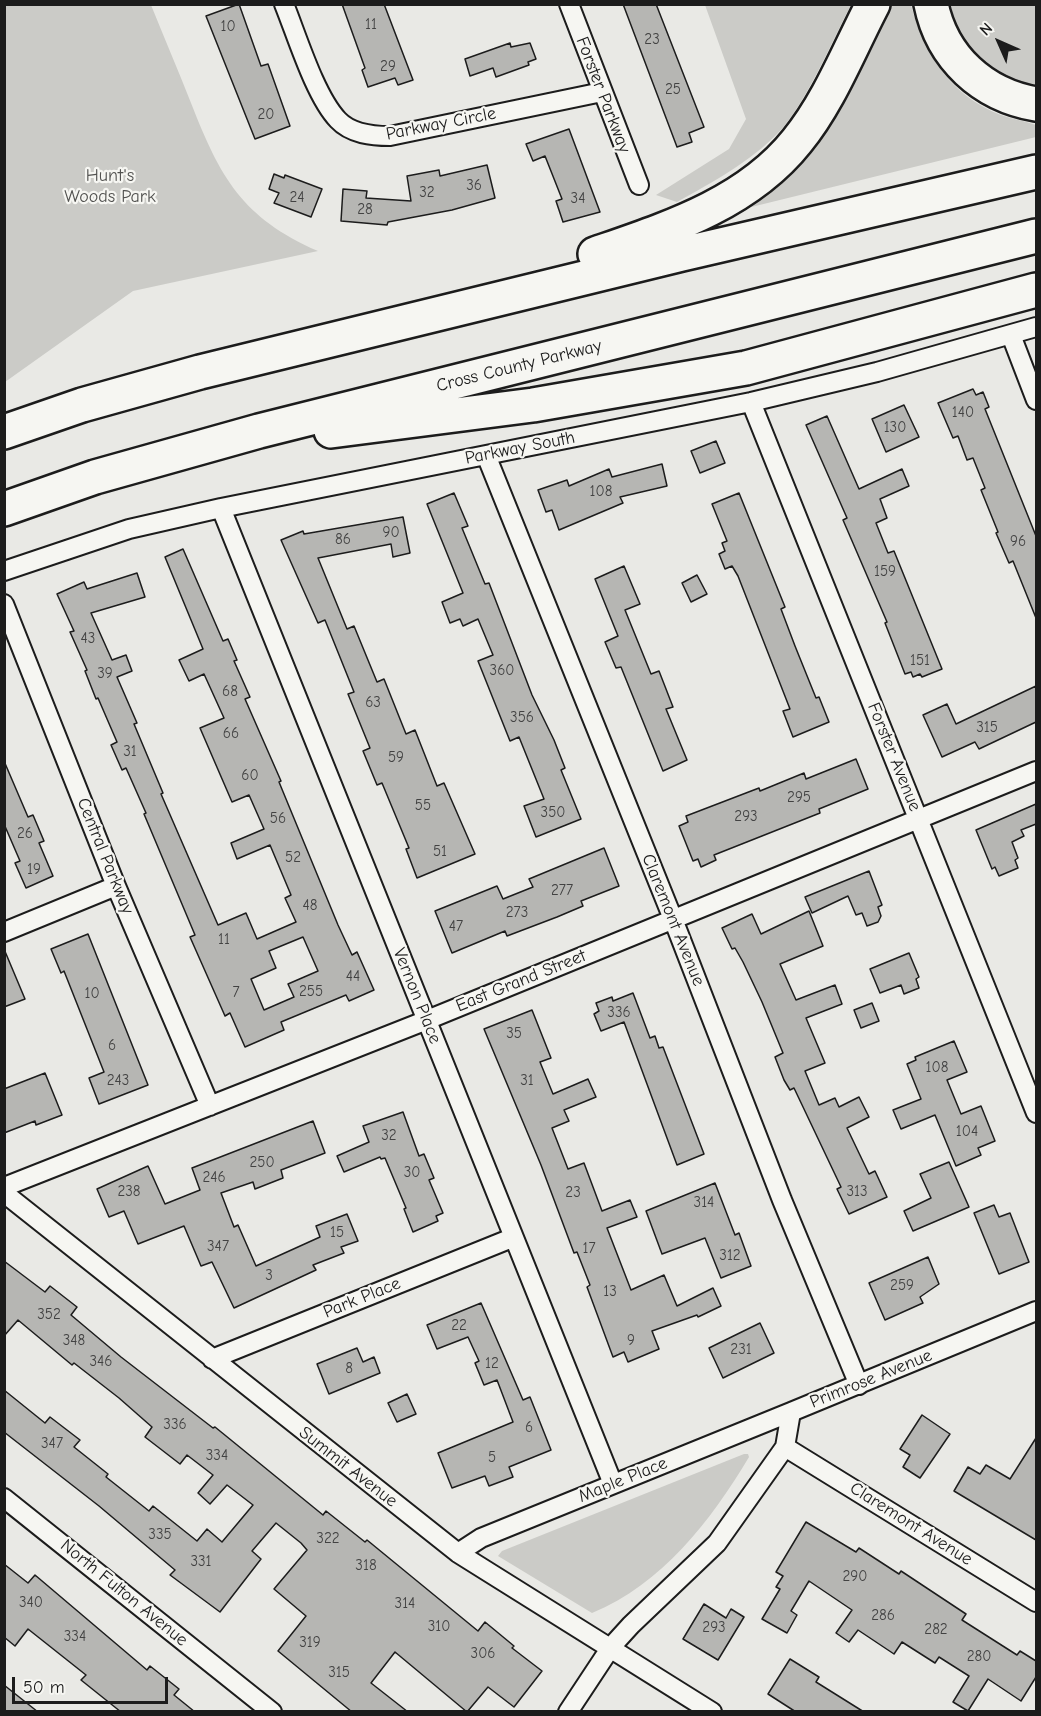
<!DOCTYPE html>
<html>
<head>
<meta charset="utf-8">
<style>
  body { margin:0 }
  #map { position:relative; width:1041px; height:1716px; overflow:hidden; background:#e9e9e5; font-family:"Comic Neue",sans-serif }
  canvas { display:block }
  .frame { position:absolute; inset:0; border:6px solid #1c1c1c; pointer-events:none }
  .north { position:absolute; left:969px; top:12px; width:60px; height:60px; -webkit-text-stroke:4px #f6f6f2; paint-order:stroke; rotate:315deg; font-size:16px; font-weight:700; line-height:24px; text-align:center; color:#1c1c1c }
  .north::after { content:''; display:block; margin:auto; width:21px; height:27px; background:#1c1c1c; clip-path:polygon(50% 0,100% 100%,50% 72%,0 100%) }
  .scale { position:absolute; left:12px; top:1677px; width:156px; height:27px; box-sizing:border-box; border:3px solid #1c1c1c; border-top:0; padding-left:8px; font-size:18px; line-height:21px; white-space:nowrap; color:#1c1c1c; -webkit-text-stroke:4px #f6f6f2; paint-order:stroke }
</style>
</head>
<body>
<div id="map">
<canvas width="1041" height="1716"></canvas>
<div class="frame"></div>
<div class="north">N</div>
<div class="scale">50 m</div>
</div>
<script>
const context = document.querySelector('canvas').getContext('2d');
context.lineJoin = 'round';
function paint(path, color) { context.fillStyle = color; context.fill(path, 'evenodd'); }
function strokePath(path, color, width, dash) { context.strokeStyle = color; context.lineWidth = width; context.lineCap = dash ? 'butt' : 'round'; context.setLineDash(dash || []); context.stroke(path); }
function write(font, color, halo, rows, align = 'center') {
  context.font = font + ' "Comic Neue",sans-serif'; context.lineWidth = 4.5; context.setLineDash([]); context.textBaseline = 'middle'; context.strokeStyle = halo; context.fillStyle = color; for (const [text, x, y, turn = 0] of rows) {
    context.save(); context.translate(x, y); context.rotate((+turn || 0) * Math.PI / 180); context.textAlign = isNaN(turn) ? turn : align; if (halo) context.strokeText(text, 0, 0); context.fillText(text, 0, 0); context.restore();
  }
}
const green = new Path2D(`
  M5,4l146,1c13,32 27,65 40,98 29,74 51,115 127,148l-185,40 -128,91z
  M705,5h146c-20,38 -44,96 -72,127 -29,30 -66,50 -102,70l-21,-7 73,-46 17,-30z
  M885,5h26c13,49 40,91 90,110 11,4 24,6 35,10v12l-305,75z
  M951,5h85v83c-41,-11 -78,-40 -85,-83z
  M744,1454h4l1,3c-39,65 -87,127 -157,156l-94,-57 4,-5z`);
const building = new Path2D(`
  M239,4l22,62 7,-2 22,62 -35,13 -49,-123z
  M342,4h42l29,76 -15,5 -3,-7 -27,9 -6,-17 3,-2z
  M623,4h33l48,123 -15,6 3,9 -15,5z
  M510,43l1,4 19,-4 6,16 -8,3 1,3 -33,12 -3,-9 -23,8 -5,-17z
  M569,129l31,83 -37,10 -7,-21 6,-2 -17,-43 -12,5 -7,-17z
  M487,165l8,33 -43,12 -64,12 -1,3 -46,-4 2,-32 24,2 -1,7 45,3 -4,-25 32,-6 1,6z
  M274,174l10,4 1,-3 37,14 -11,28 -37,-14 5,-10 -10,-4z
  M973,389l3,6 7,-3 6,15 -4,2 51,127v82l-23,-57 -4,2 -13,-30 2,-1 -17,-42 4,-2 -12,-30 -6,2 -9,-24 -5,2 -15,-35z
  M904,405l15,32 -33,15 -14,-33z
  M827,416l32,73 43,-20 7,17 -29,13 7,19 -11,5 12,30 6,-2 48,118 -20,8 -2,-3 -7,3 -2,-5 -6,2 -20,-51 2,-1 -44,-102 4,-2 -41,-93z
  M716,441l9,22 -25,10 -9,-22z
  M662,464l5,22 -47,11 3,6 -64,27 -7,-20 -6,2 -8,-22 29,-10 2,6 40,-17 3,8z
  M454,493l14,33 -6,2 23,56 4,-1 43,112 22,45 11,28 -4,2 20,49 -45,18 -12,-31 20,-7 -25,-62 -9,4 -32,-80 15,-6 -15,-36 -15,7 -3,-7 -10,4 -8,-21 21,-9 -36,-89z
  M739,493l46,114 -4,2 14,37 21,52 3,-1 10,25 -36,15 -10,-26 7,-2 -52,-133 -6,-10 -7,3 -6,-15 6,-3 -3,-8 5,-2 -15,-37z
  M403,517l7,36 -17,4 -2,-13 -73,14 29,71 7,-3 23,56 7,-3 22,55 9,-4 22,56 7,-3 31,71 -58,24 -11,-29 3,-1 -27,-65 -5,2 -14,-34 7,-3 -22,-54 6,-2 -29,-72 -7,3 -37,-83 22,-9 1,3z
  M183,549l40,92 5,-2 9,21 -3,1 16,36 -5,2 36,82 -2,1 59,143 14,30 5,-3 17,38 -25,11 -3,-6 -65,27 3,8 -39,17 -15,-34 -5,3 -35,-79 5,-2 -51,-121 2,-1 -20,-45 -4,2 -11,-25 6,-3 -19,-44 -2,1 -11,-28 2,-1 -17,-38 4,-1 -17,-37 27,-12 3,7 50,-16 8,24 -54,16 21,47 14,-5 6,16 -15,6 20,46 -3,1 29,69 -2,1 57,131 28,-12 11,26 39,-17 -11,-24 6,-3 -21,-50 -33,14 -6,-16 33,-14 -15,-34 -17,7 -32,-74 24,-10 -20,-44 -15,7 -10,-21 24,-11 -38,-92zM303,937l15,34 -30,13 6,13 -30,13 -13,-31 25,-11 -7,-17z
  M624,566l16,38 -15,6 26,64 8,-3 14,36 -7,2 21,51 -24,11 -42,-104 -5,1 -11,-26 13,-6 -23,-57z
  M697,575l10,19 -16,8 -9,-19z
  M1036,686v36l-57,27 -4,-7 -33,15 -19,-42 24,-11 9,20z
  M856,759l12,30 -49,20 1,4 -106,42 2,5 -15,7 -3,-8 -5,2 -14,-35 9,-4 -2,-6 73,-28 1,3 44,-18 2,6z
  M4,761l24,56 5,-2 11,26 -5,2 14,33 -27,12 -11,-25 5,-2 -16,-37z
  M1036,804v20l-15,6 3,6 -12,6 6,16 -3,2 3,8 -19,8 -4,-9 -3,2 -16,-39z
  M604,848l15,38 -38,15 2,5 -26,11 -50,19 -2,-5 -53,22 -17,-42 62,-25 6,13 30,-12 -4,-8z
  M869,871l13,34 -4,2 3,9 -3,6 -11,4 -5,-13 -6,2 -8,-19 -36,17 -7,-16z
  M809,911l14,35 -43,18 16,36 39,-15 7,19 -36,14 19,45 -20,8 14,34 16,-7 4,9 20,-10 10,20 -22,11 22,46 6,-3 12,26 -38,17 -12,-25 4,-2 -47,-99 -4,2 -6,-10 -9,-23 8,-4 -21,-51 -19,-40 -8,-14 -3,1 -10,-21 30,-14 9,20z
  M88,934l60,151 -49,19 -10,-26 15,-6 -40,-101 -3,2 -10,-24z
  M4,949l21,50 -21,8z
  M909,953l10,24 -3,2 3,9 -15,6 -3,-9 -21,8 -10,-24z
  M633,993l17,45 5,-2 4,12 4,-1 41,107 -27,11 -53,-143 -23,9 -7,-17 5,-3 -3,-8 16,-6 1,4z
  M872,1003l7,18 -18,7 -7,-18z
  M532,1010l19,48 -11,4 13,32 35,-15 8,18 -32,13 5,11 -17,7 16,41 16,-6 18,48 28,-11 7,17 -30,11 24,62 33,-15 13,31 36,-18 8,18 -23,11 -1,-2 -45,16 7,18 -31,13 -4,-10 -11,5 -26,-70 3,-2 -13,-33 -3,1 -33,-88 -57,-136z
  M954,1041l13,31 -20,8 14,34 20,-8 14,35 -17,7 3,7 -25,11 -21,-51 -34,14 -8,-19 28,-11 -14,-35 9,-4 -1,-3z
  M45,1073l17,42 -26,10 -1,-4 -31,12v-44z
  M403,1112l16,44 5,-2 10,24 -5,2 14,33 -7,3 2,5 -25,11 -9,-23 2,-1 -21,-50 -4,1 -1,-2 -36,15 -7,-16 32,-14 -6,-16z
  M313,1121l12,32 -44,17 2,8 -28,11 -2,-7 -32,11 13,34 4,-2 18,41 64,-29 -4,-11 31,-12 11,27 -17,6 3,6 -31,12 3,5 -82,38 -22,-46 -11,4 -17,-40 -46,18 -14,-33 -15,6 -12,-28 51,-23 17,38 35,-14 -8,-22z
  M949,1162l20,45 -56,24 -9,-20 27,-13 -11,-24z
  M715,1183l20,52 4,-2 12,33 -30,12 -16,-40 -43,16 -16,-43z
  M994,1205l5,12 11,-4 19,49 -30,12 -25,-61z
  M928,1257l11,27 -19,13 3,6 -38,17 -16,-37z
  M4,1261l41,31 5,-6 27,21 -6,8 50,42 92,71 2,-1 108,88 3,-4 39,31 2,-2 111,91 7,-9 29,24 -2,2 30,23 -28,36 -26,-20 -21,25 -72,-60 -24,31 37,29h-56l-74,-61 28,-35 -32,-27 33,-39 -6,-7 -25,-20 -24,28 9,8 -41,53 -50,-37 5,-5 -76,-64 -95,-74v-42l41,33 5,-6 30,23 -6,7 34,27 -2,3 43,34 4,-5 44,35 10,-12 15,13 31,-37 -26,-20 -17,19 -12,-11 15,-18 -26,-20 -7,9 -35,-27 7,-10 -33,-29 -45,-35 -2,2 -54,-45 -14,16z
  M481,1303l42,97 7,-3 21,53 -42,17 4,10 -24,9 -4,-10 -33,12 -14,-35 75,-31 -16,-42 -13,5 -9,-22 4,-2 -11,-24 -31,12 -10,-24z
  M760,1323l14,30 -51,25 -14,-30z
  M357,1348l6,14 11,-5 6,16 -51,21 -12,-30z
  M407,1394l9,20 -19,8 -9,-19z
  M922,1415l28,19 -30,44 -17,-11 7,-12 -10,-6z
  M1036,1438v102l-82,-49 14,-24 12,7 6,-9 24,14z
  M806,1522l50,30 3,-4 40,26 2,-3 65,43 -4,6 55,35 3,-4 16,10v16l-15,24 -33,-22 -20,32 -15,-9 16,-26 -30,-19 -4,6 -33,-21 -8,12 -36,-24 -9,12 -13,-9 16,-23 -43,-29 -18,30 6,4 -10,18 -25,-14 18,-30 -4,-2 7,-11 -7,-4z
  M4,1564l24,19 7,-8 112,95 3,-4 29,23 -5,6 21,17h-74l-40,-32 5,-5 -58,-46 -13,17 -11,-9z
  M704,1604l22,14 5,-9 13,8 -26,43 -35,-21z
  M790,1659l29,18 -3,5 48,30h-68l-28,-18z
  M4,1685l34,27h-34z`);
const street = new Path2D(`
  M284,4c13,32 31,92 54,116 13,14 34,16 52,16l212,-44
  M569,4l70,181
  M1011,335l25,65
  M751,402l285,711
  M486,455l187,464 109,281 77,185
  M221,508l392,976
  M4,571l125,-42 92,-21 530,-106 126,-30 159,-45
  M4,604l112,282 94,220
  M4,932l112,-46
  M4,1187l423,-167 609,-249
  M4,1193l454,360 254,159
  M212,1359l300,-121
  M785,1447l251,155
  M4,1498l268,214
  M458,1553l23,-15 310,-126
  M568,1712l43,-65 20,-22 86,-82 68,-96 6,-35 245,-101`);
const highway = new Path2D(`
  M931,4c11,54 52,91 105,100
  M595,254c72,-25 152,-50 202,-113 32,-39 52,-91 76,-137
  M331,431l202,-26 213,-37 290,-78
  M4,432l78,-27 118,-33 482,-118 354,-82
  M4,509l91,-32 164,-46 777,-195`);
const numberNames = [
  ["11",371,25],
  ["10",228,27],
  ["23",652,40],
  ["29",388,67],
  ["25",673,90],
  ["20",266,115],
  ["36",474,186],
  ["32",427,193],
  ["24",297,198],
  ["34",578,199],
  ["28",365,210],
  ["140",963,413],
  ["130",895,428],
  ["108",601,492],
  ["90",391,533],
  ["86",343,540],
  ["96",1018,542],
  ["159",885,572],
  ["43",88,639],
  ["151",920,661],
  ["360",502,671],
  ["39",105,674],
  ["68",230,692],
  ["63",373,703],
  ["356",522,718],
  ["315",987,728],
  ["66",231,734],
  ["31",130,752],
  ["59",396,758],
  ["60",250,776],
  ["295",799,798],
  ["55",423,806],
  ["350",553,813],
  ["293",746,817],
  ["56",278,819],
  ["26",25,834],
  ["51",440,852],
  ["52",293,858],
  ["19",34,870],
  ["277",562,891],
  ["48",310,906],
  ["273",517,913],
  ["47",456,927],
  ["11",224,940],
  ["44",353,977],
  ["255",311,992],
  ["7",236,993],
  ["10",92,994],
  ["336",619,1013],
  ["35",514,1034],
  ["6",112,1046],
  ["108",937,1068],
  ["243",118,1081],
  ["31",527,1081],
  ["104",967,1132],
  ["32",389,1136],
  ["250",262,1163],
  ["30",412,1173],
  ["246",214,1178],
  ["238",129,1192],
  ["313",857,1192],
  ["23",573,1193],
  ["314",704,1203],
  ["15",337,1233],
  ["347",218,1247],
  ["17",589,1249],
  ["312",730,1256],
  ["3",269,1276],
  ["259",902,1286],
  ["13",610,1292],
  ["352",49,1315],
  ["22",459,1326],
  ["348",74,1341],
  ["9",631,1341],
  ["231",741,1350],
  ["346",101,1362],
  ["12",492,1364],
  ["8",349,1369],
  ["336",175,1425],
  ["6",529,1428],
  ["347",52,1444],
  ["334",217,1456],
  ["5",492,1458],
  ["335",160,1535],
  ["322",328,1539],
  ["331",201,1562],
  ["318",366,1566],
  ["290",855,1577],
  ["340",31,1603],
  ["314",405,1604],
  ["286",883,1616],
  ["310",439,1627],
  ["293",714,1628],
  ["282",936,1630],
  ["334",75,1637],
  ["319",310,1643],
  ["306",483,1654],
  ["280",979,1657],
  ["315",339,1673]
];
const streetNames = [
  ["Forster Parkway",603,95,69],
  ["Parkway Circle",441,124,-11],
  ["Cross County Parkway",519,366,-14],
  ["Parkway South",520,448,-11],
  ["Forster Avenue",894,757,68],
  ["Central Parkway",105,856,68],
  ["Claremont Avenue",673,920,68],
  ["East Grand Street",521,981,-22],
  ["Vernon Place",417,996,68],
  ["Park Place",362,1298,-22],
  ["Primrose Avenue",871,1379,-22],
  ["Summit Avenue",348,1467,38],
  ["Maple Place",623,1480,-22],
  ["Claremont Avenue",911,1524,32],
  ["North Fulton Avenue",124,1593,39]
];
const parkNames = [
  ["Hunt's",110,176],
  ["Woods Park",110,197]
];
paint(green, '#cbcbc7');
paint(building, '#b6b6b3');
strokePath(building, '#1c1c1c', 1.5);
strokePath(street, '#1c1c1c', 22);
strokePath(highway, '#1c1c1c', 38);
strokePath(street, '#f6f6f2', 18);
strokePath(highway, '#f6f6f2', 33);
write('15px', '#424242', null, numberNames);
write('18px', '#1c1c1c', '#f6f6f2', streetNames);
write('18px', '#51514f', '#f6f6f2', parkNames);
</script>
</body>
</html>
